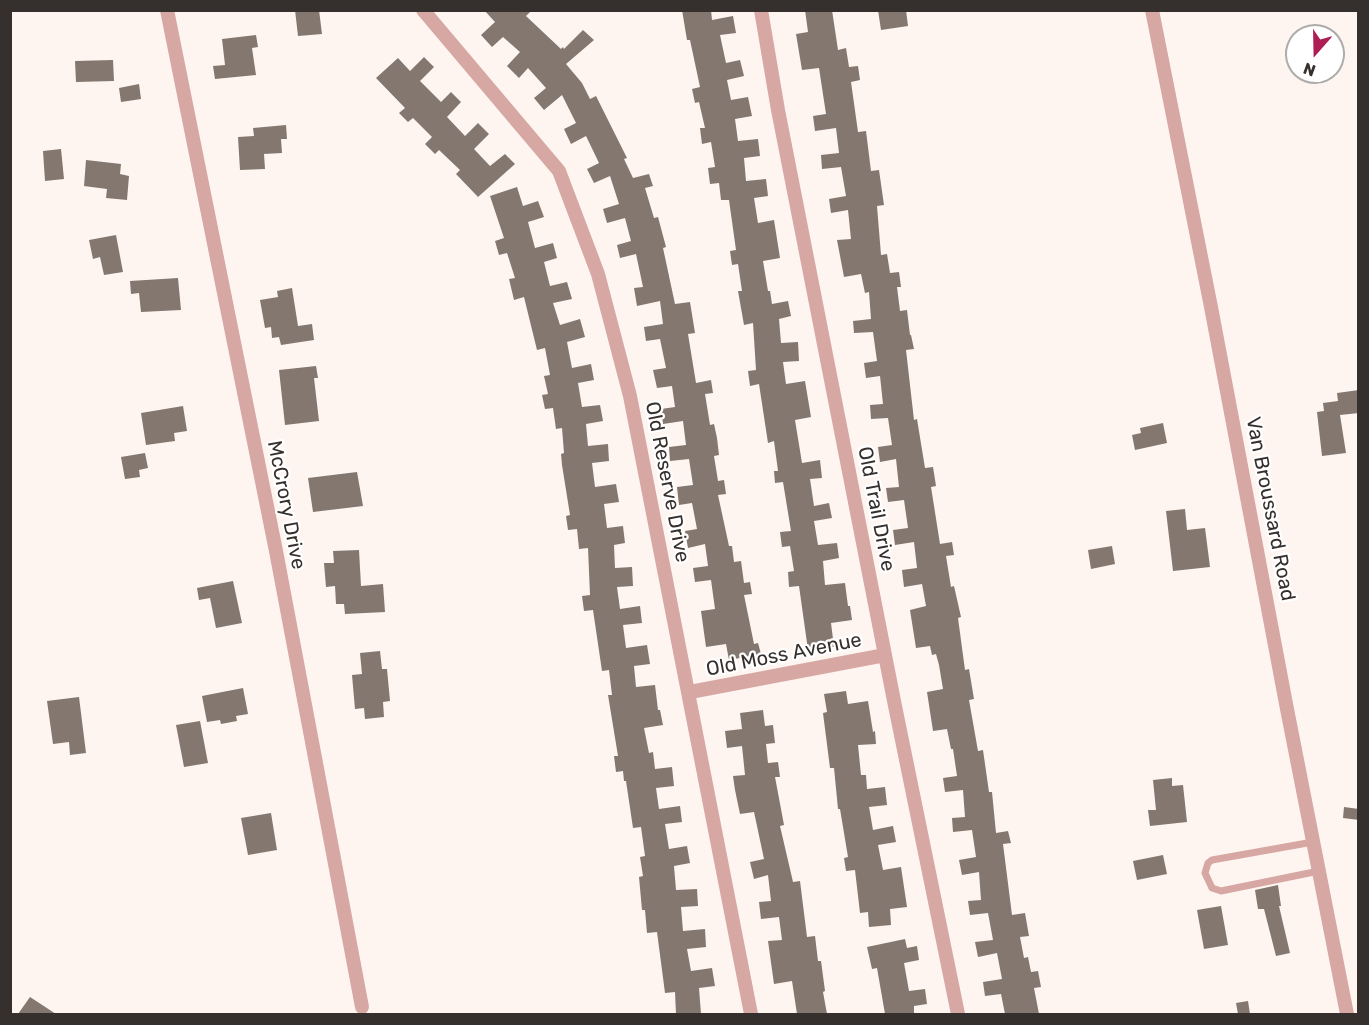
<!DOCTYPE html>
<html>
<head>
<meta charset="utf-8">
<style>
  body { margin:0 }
  #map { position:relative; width:1369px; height:1025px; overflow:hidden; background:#fef5f1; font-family:Rubik,sans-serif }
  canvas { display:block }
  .frame { position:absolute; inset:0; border:12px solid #352f2d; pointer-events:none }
  .north { position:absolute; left:1285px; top:24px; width:60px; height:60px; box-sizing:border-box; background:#fff; border:2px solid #aeacab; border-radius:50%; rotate:200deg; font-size:16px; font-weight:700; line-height:24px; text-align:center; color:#352f2d }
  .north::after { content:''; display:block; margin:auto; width:21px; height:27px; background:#ad1e55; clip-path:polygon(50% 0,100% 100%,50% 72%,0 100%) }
</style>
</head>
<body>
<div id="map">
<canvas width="1369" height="1025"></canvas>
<div class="frame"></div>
<div class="north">N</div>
</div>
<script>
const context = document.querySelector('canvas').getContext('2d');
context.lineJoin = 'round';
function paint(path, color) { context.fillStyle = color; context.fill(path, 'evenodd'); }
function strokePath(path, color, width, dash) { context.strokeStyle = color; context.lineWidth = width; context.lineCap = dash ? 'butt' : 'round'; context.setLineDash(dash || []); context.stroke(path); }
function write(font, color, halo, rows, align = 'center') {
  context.font = font + ' Rubik,sans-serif'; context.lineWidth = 4.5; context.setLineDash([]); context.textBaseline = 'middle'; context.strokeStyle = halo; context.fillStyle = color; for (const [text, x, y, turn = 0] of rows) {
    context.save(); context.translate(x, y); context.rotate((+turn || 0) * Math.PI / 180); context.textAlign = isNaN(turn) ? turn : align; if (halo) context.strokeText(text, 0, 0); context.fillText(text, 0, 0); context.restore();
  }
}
const building = new Path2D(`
  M295,10h24l3,24 -24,2z
  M484,10h48l-6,6 35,33 2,-2 1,2 19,-19 11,10 -28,24 16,19 8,16 6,-3 31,62 -3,1 9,19 16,-4 4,12 -8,2 9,30 4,-1 8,30 -3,1 12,56 15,-2 5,31 -7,1 8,49 15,-3 2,13 -8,1 5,31 4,-1 3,14 2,17 -5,1 4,25 6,-1 2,14 -8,1 11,51h3l2,16 7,-1 3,22 6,-1 2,12 -8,1 10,49 4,-1 3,11 -32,6 -3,-16 -20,3 -5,-36 14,-2 -4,-29 -16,2 -2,-14 15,-2 -3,-22 -17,4 -3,-17 12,-2 -5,-26 -13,2 -2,-18 16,-2 -4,-26 -19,2 -1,-14 17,-2 -3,-24 -20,3 -2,-15 14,-2 -3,-21 -15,2 -4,-18 13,-2 -6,-29 -14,2 -2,-14 19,-3 -3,-23 -23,5 -3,-18 9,-1 -7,-33 -16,4 -3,-13 14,-4 -6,-23 -18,5 -4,-14 16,-5 -9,-28 -16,7 -7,-14 12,-6 -13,-27 -15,8 -7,-15 12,-6 -14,-28 -18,15 -10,-12 12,-10 -18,-20 -9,10 -12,-12 13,-14 -17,-15 -11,10 -11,-12 14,-13z
  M682,10h29l1,10 21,-4 3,17 -16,2 6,28 14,-3 4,16 -17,4 4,20 17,-3 4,19 -17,3 3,22 20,-2 2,17 -16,2 2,23 20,-2 2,17 -14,2 4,25 16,-3 6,38 -17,3 5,30h2l2,13 16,-3 3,15 -12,3 2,24 17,-1 1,19 -16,1 3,22 19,-3 6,36 -16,3 7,43 18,-3 2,18 -12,1 4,27 15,-3 3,15 -18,3 4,24 19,-2 2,15 -16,3 2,24 20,-2 3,23h2l2,14 -21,3 3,24 -26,3 -9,-64 -10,1 -1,-15 6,-1 -4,-25 -8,1 -2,-15 11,-1 -8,-49 -8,1 -1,-12h4l-4,-30 -6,2 -9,-59 -9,2 -2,-15 8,-1 -3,-47 -9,2 -6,-34h4l-4,-27 -6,1 -2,-14 6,-1 -7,-50h-8l-2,-17 -9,1 -2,-16 7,-1 -4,-25 -9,2 -2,-16h5l-6,-26 -4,1 -3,-14 8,-2 -10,-47h-3z
  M805,10h27l6,40 8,-2 3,19 9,-1 2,14 -9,2 7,50 8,-1 5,40 8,-1 5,35 -7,1 4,49 6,-1 3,19 9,-1 2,15h-4l3,24 7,-1 3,25h1l3,14 -8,1 8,70 3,-1 8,49 8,-1 3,19 -5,1 9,57 12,-2 2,13 -8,1 5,31 3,-1 7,31 -3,1 7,52 4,-1 5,30 -5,1 9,51 5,-1 6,42h3l4,41 12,-2 3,12 -8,1 9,71 13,-2 4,23 -9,1 4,21 4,-1 3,15 7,-1 3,16 -7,1 5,26h-34l-4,-20 -16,2 -2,-14 19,-3 -5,-26 -19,4 -3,-15 18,-2 -5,-27 -18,2 -2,-14 13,-1 -2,-28 -17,3 -3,-15 17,-3 -4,-27 -19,2 -1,-14 13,-1 -2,-27 -18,2 -2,-14 14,-2 -4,-27h-2l-4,-20 -14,2 -6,-39 16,-3 -4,-24 -3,-11 -4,1 -2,-9 -14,2 -6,-38 16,-4 -4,-22 -18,3 -2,-17 15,-2 -3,-26 -19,3 -2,-15 15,-2 -4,-28 -16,2 -2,-14 13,-1 -3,-28 -16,3 -2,-15 14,-2 -4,-27 -17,1 -1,-14 13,-1 -3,-28 -14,2 -2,-15 13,-2 -4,-29 -19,1 -1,-12 18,-2 -2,-27 -4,1 -4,-19 -17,3 -7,-37 14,-1 -3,-29 -17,3 -2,-14 17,-3 -5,-29 -19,2 -1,-14 18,-2 -3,-25 -21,3 -2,-15 13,-2 -7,-46 -17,2 -6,-36 12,-2z
  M878,10h28l2,16 -27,4z
  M256,35l2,12 -6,1 4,27 -41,4 -2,-13 12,-1 -3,-26z
  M424,57l10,10 -14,14 21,21 10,-10 10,10 -14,15 18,19 13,-13 11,11 -15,15 16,17 15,-12 10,10 -37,33 -22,-23 4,-4 -21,-20 -4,4 -10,-10 7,-7 -19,-19 -5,4 -9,-9 6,-5 -29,-30 22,-20 12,13z
  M113,60l1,21 -38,1 -1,-21z
  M139,84l2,15 -20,3 -2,-14z
  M286,125l1,14h-6l1,14 -18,1 1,15 -25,1 -2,-33 16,-1 -1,-8z
  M61,149l3,30 -19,2 -2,-30z
  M86,160l35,4 -1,10 9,2 -2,24 -21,-2 1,-9 -23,-3z
  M517,187l6,19 15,-5 6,16 -16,5 7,26 18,-5 4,15 -13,4 6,24 17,-4 5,17 -19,4 7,22 20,-6 5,18 -18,5 5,26 19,-4 3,16 -16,3 4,24 18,-2 3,16 -17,3 2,22 20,-2 1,17 -17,2 3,24 21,-3 3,18 -15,2 3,24 16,-2 2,17 -11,2 1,23 17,-1 1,19 -16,1 3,22 20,-3 2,17 -19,2 3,23 21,-3 3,19 -16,2 2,21 19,-2 3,25h2l3,15 -19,3 5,25 4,-1 2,17 17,-2 2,19 -18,2 3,21 21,-3 2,16 -17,2 4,25 18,-3 3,17 -16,3 2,24 21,-1 1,17 -17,1 2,24 22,-2 1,18 -19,2 4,22 21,-3 3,18 -16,2 2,26h-25l-1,-22 -10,1 -8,-61 -10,1 -2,-23h-3l-3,-33 4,-1 -3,-19 5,-1 -4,-29 -8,1 -7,-47h-2l-1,-10 -7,1 -2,-16h4l-10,-61h4l-3,-25 -7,1 -9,-61 -9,1 -2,-15 8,-1 -2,-47 -9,1 -2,-20 -9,1 -2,-14 4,-1 -8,-50 -1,-11 3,-1 -2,-25 -6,1 -3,-21 -8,1 -3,-14 6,-1 -4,-18 6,-1 -5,-27 -8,2 -13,-53 -10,3 -5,-21 6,-1 -8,-25 -8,2 -4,-14 9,-3 -14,-42z
  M116,235l7,37 -19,3 -4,-18 -7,2 -4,-19z
  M178,278l3,32 -40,2 -2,-19 -8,1 -1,-13z
  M292,288l6,38 14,-2 2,16 -33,5 -2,-8 -7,1 -1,-11 -6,1 -5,-28 18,-3 -1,-6z
  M316,366l2,12h-4l5,43 -34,4 -6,-55z
  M1359,390v23l-19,2 6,38 -24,3 -5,-44 7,-1 -1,-8 15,-2 -1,-8z
  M183,406l4,25 -13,2 1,8 -29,4 -5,-32z
  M1163,423l4,20 -32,7 -3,-15 9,-2 -1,-5z
  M145,453l3,15 -9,2 1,7 -15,2 -4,-22z
  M357,472l6,34 -50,6 -5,-34z
  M1185,509l2,21 18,-2 5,39 -37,4 -7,-60z
  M1112,546l3,18 -24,5 -3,-19z
  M359,550l2,36 22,-2 2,28 -40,2 -1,-10h-8l-1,-18 -9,1 -2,-24h10l-1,-12z
  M233,581l9,42 -26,5 -6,-30 -11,2 -2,-12z
  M380,651l2,18h5l3,32 -7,1 1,15 -19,2 -1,-11 -9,1 -3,-34 10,-1 -2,-21z
  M243,688l5,26 -12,2 1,5 -16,3 -1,-4 -13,2 -5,-26z
  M846,691l2,13 20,-3 5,31 2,-1 1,13 -18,1 3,30h5l1,14 18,-2 2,18 -18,2 4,23 20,-4 3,16 -18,3 5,25 18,-3 6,40 -17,2 1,16 -22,2 -1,-15 -8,1 -5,-43 -9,1 -2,-13 4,-1 -8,-48h-2l-4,-41h-4l-7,-55 4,-1 -3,-18z
  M79,697l7,56 -16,2 -1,-13 -16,2 -6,-43z
  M763,710l2,16 8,-1 2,18 -9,1 2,19 10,-1 2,15h-5l9,48 -4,1 13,56 7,-1 7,56 8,-1 3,25h3l4,30 -2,1 4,22h-30l-5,-33 -18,3 -6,-43 14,-1 -3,-23 -18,2 -2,-17 12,-1 -3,-26 -14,4 -4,-17 14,-3 -10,-47 -14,2 -5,-24 -2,-14 12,-1 -3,-29 -15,2 -2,-17 17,-2 -2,-16z
  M200,721l8,42 -24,4 -8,-42z
  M1172,778v8l11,-1 4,37 -37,4 -2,-16h8l-3,-30z
  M1344,807l15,2v11l-16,-2z
  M271,813l6,37 -29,5 -7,-37z
  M1163,855l4,19 -30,6 -4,-19z
  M1278,885l3,21h-2l11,47 -14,3 -12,-47h-6l-3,-19z
  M1221,906l7,39 -24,4 -7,-39z
  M905,939l2,9 10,-2 2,14 -15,3 5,28 16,-2 2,15 -13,2v8h-29l-8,-46 -5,1 -5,-22z
  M30,997l26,17h-38z
  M1248,1001l2,13h-12l-2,-11z`);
const lane = new Path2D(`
  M1313,842l-101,18 -4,3 -3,10 7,15 9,3 98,-20`);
const street = new Path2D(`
  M167,10l109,541 86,456
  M423,10l136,161 39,103 32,122 121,618
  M761,10l17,100 117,596 63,308
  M1152,10l59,297 76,402 60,305
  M690,692l195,-37`);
const streetNames = [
  ["Old Reserve Drive",667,482,79],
  ["McCrory Drive",286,505,79],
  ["Old Trail Drive",876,509,79],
  ["Van Broussard Road",1270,509,79],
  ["Old Moss Avenue",784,655,-11]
];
paint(building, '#837770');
strokePath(lane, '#d7a8a3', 7);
strokePath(street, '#d7a8a3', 14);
write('20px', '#352f2d', '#fff', streetNames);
</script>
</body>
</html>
